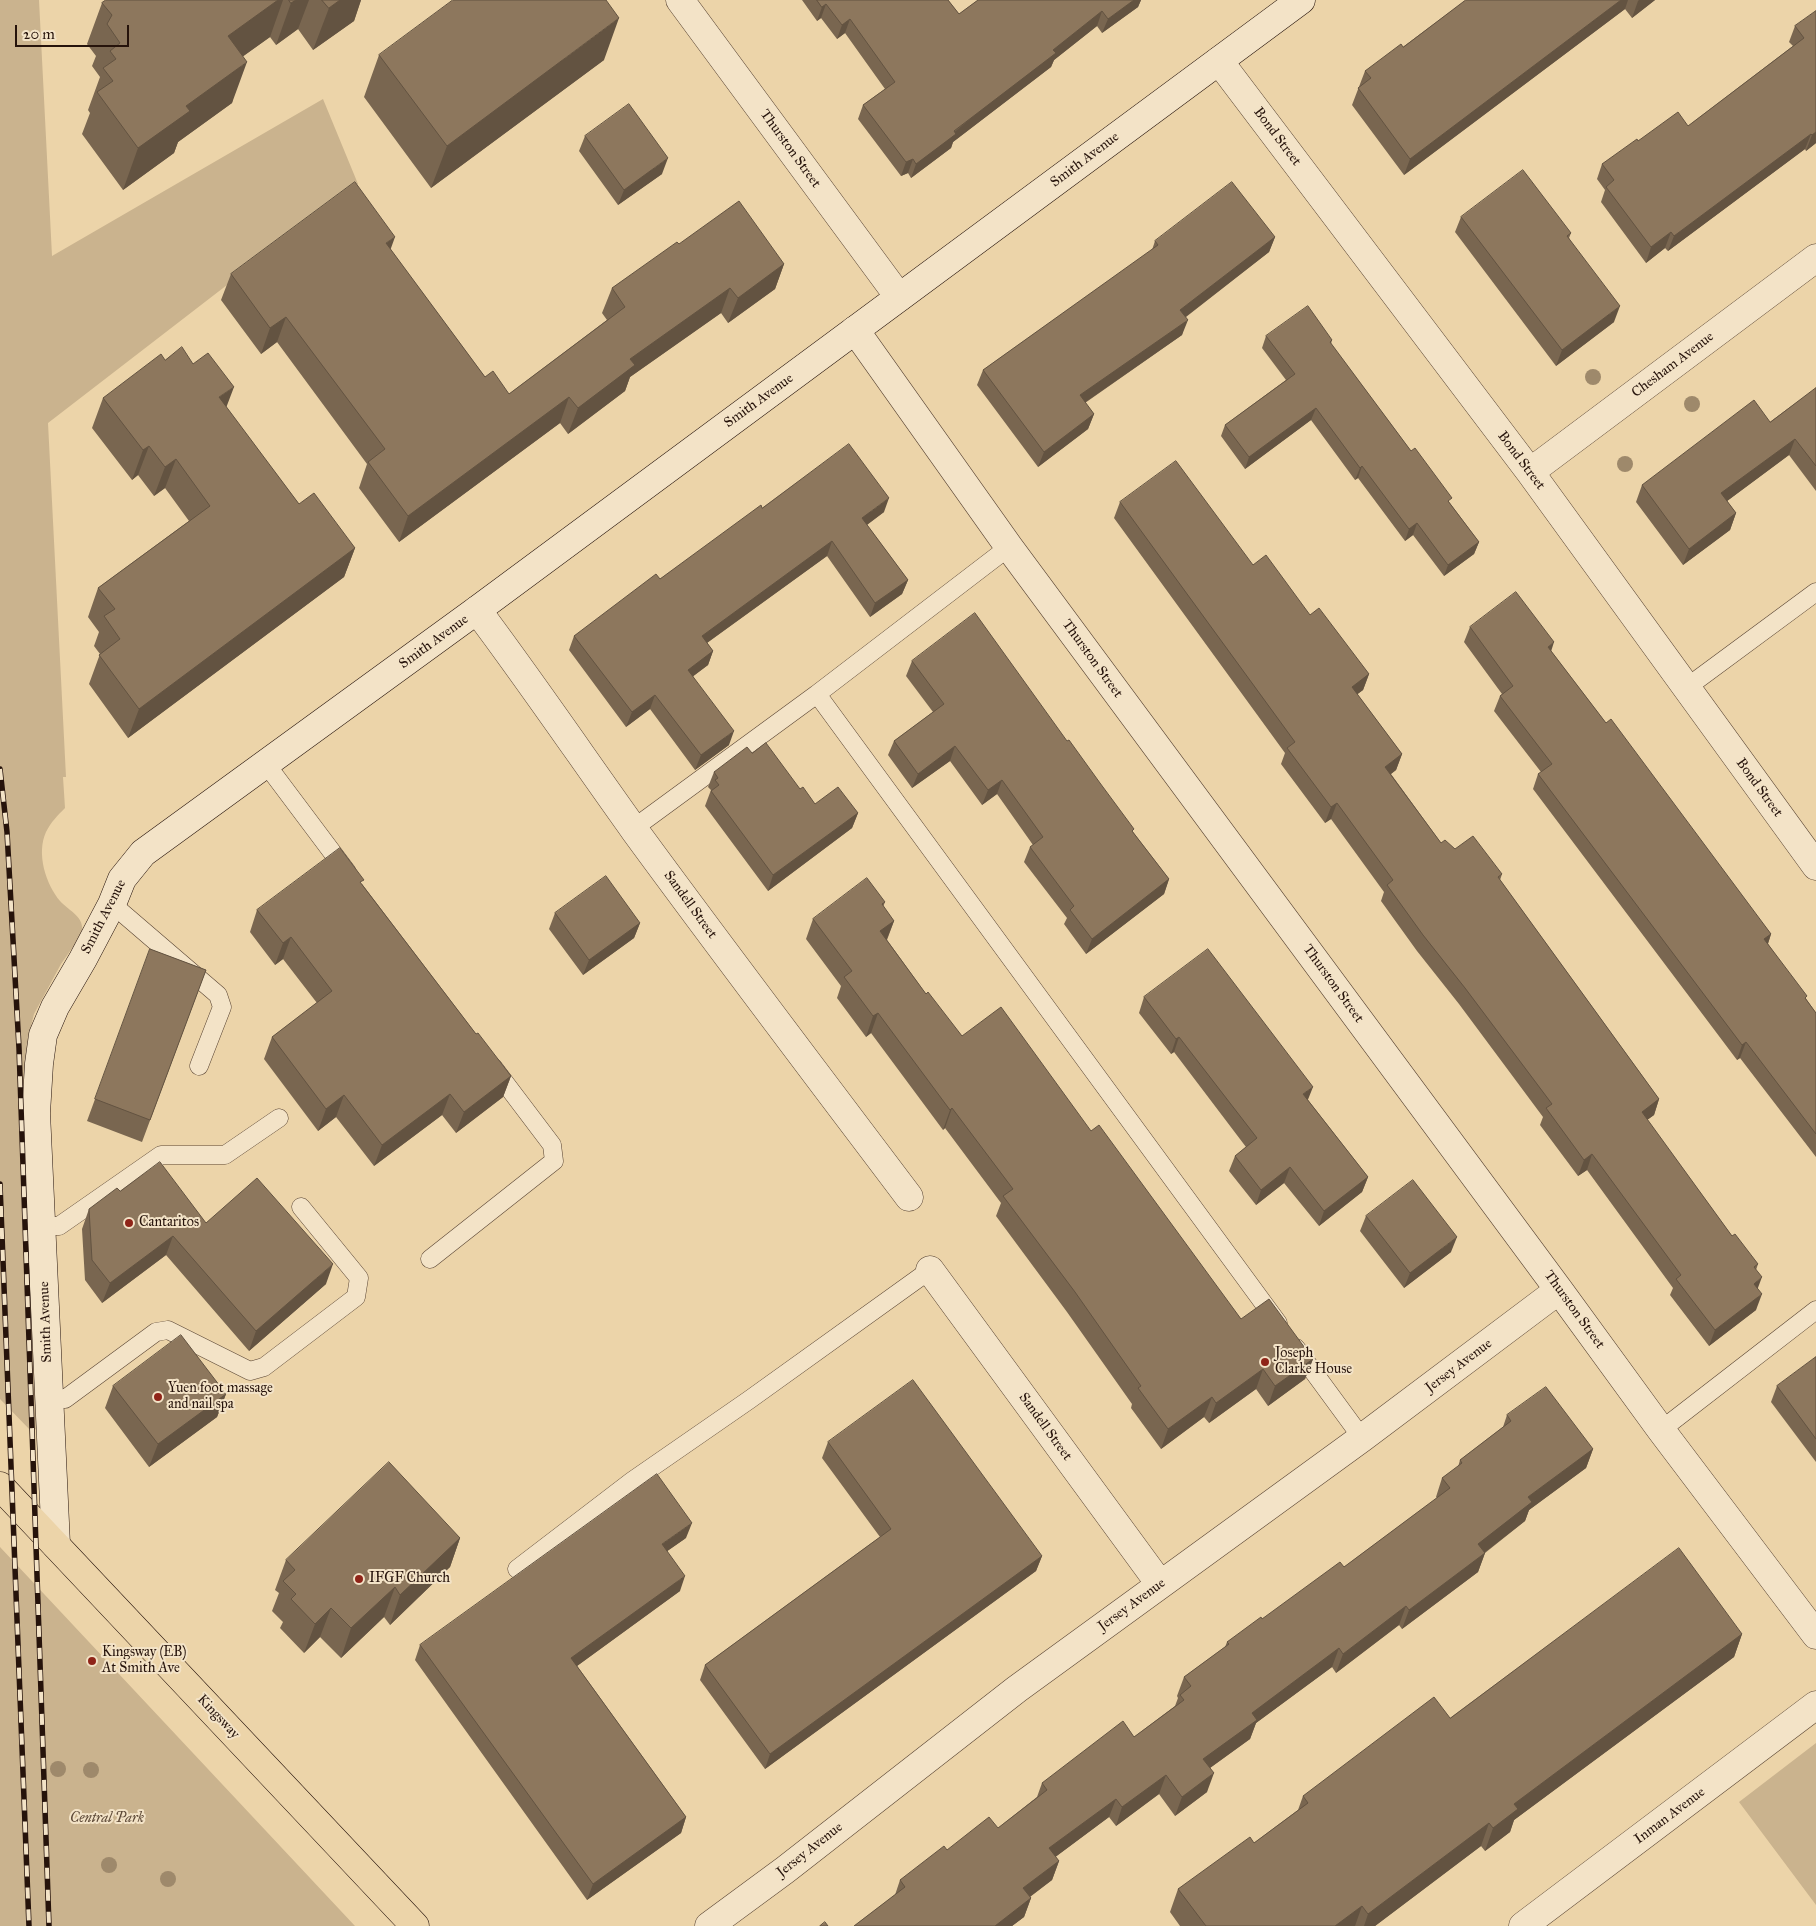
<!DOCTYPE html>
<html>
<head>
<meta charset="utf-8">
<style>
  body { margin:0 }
  #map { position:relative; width:1816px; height:1926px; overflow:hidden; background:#ecd4a9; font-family:"IM FELL Great Primer",serif }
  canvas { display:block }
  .scale { position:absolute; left:15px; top:25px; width:114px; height:22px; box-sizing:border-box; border:2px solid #26130b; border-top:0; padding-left:6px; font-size:15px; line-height:18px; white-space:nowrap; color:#26130b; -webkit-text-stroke:4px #f3e3c7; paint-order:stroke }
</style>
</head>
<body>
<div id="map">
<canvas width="1816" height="1926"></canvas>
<div class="scale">20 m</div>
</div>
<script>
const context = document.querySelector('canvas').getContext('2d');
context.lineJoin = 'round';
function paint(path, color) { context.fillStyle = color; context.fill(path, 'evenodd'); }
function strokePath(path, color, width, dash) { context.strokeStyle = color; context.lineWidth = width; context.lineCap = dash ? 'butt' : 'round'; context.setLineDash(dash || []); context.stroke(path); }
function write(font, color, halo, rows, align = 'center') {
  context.font = font + ' "IM FELL Great Primer",serif'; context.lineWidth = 4; context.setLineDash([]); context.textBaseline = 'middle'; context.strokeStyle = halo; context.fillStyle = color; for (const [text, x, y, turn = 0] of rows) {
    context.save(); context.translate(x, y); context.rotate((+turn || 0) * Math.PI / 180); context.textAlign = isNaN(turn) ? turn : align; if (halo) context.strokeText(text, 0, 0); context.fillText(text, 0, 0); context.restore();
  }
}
const green = new Path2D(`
  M0,0h39l13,256 271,-157 35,85 -310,239 18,354h-3l2,31c-7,7 -14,14 -19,24 -10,22 0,52 14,69 10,11 25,15 22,33l-21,30 -27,50 -6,24 8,391 -4,3 -32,-33z
  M0,1547l355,379h-355z
  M1816,1743v162l-77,-103z`);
const lane = new Path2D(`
  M1686,688l130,-96
  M817,694l192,-147
  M266,764l81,108
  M634,828l183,-134 461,629
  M112,904l106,91 4,12 -23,59
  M42,1226h17l102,-71h64l54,-37
  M430,1259l124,-98 -2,-16 -59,-78
  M1296,1348l66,90
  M49,1397l16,2 91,-67 12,-2 82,41 14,-4 92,-70 3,-19 -58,-71
  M1661,1430l155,-120
  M517,1569l115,-88 117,-81 181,-130`);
const street = new Path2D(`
  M680,0l219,297
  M1219,61l311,411 286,394
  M855,330l154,217 550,743 102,140 155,205
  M1530,472l286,-214
  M477,610c54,72 105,147 158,221 90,123 182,244 274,366
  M930,1270l230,314
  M709,1926l76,-56 232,-181 345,-251 197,-148
  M1523,1926l293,-221`);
const secondary = new Path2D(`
  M56,1545l-20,-432 3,-49 4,-29 12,-28 28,-48 29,-55 10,-25 21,-26 334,-243 824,-610`);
const primary = new Path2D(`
  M0,1486l415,440`);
const rail = new Path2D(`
  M0,769l7,63 12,216 30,878
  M0,1184l29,742`);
const trees = [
  [1593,377],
  [1692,404],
  [1625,464],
  [58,1769],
  [91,1770],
  [109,1865],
  [168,1879]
];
const wall = new Path2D(`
  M106,0h255l-7,21 -41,29 -15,-21 -22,16 -6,-8 -27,19 -11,47 -54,39 -4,11 -51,37 -41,-56 8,-21 -2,-3 12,-33 -8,-11 4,-10 -9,-12 15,-41z
  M802,0h146l11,14 19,-14h163l-3,7 -36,26 -5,-7 -43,34 -3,7 -98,75 -2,6 -40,30 -3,-5 -7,3 -43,-57 5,-14 22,-16 -40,-56 -8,6 -16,-21 -4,3z
  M1466,0h189l-23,18 -7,-9 -221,166 -52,-70 13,-34 38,-24z
  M1816,11v132l-10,8 -1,-2 -137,102 -3,-3 -19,15 -45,-61 4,-12 -8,-11 5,-15 36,-23 50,-15 105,-80 -4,-4 6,-16z
  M379,55l225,5 -173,128 -67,-91z
  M585,136l77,38 -44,31 -39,-54z
  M1461,217l110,16 -2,5 45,84 -58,44 -101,-134z
  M1275,237l-6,15 -83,65 -4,18 -97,68 9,11 -6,15 -50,38 -61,-82 6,-15 169,-120 3,-9z
  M679,244l105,20 -9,25 -47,34 -7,-10 -91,64 -5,14 -57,43 -8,-11 -161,119 -40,-54 8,-24 -90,-122 -16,12 -40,-54 10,-26 159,-25 95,128 24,17 98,-74 -5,-7 10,-25z
  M1266,336l66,4 -1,4 148,198 -5,12 -30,22 -31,-41 -8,6 -47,-63 -3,2 -44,-60 -66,49 -24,-33 4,-11 61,-45 -24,-32z
  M165,360l28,4 106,140 56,44 -11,29 -216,161 -39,-54 11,-30 -6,-8 5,-14 -11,-15 10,-29 91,-67 -24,-33 -11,8 -16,-21 -6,5 -40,-52 11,-30z
  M1816,388v103l-27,-36 -62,46 9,12 -6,17 -47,35 -47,-63 6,-17 128,-63z
  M1120,502l133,63 57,50 59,59 -6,16 -6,4 45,60 -6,16 -5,4 50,69 61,31 -2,6 159,219 -5,16 -7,5 85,116 26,28 -2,6 2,19 -2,21 -47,36 -39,-51 3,-7 -86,-118 -9,6 -38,-51 3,-8 -84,-113 -42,-53 -36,-50 3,-9 -53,-73 -6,4 -44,-59 4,-11 -171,-235z
  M762,508l122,4 -17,13 41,55 -6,14 -32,23 -43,-61 -120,87 6,8 -5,14 -15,11 36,69 -34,25 -45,-61 -24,18 -57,-77 5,-14 86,-57z
  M1470,627l81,24 55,72 165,211 -3,10 48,69v144l-76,-99 -3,2 -204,-271 5,-15 3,-2 -47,-61 6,-15 2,-2 -38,-52z
  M912,661l221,171 36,47 -5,15 -78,60 -22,-30 3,-6 -43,-56 6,-15 3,-2 -36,-51 -15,11 -32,-44 -38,27 -24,-33 6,-14 39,-29 -27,-36z
  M752,753l48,36 15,15 43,9 -6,15 -84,63 -63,-85 6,-16 -3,-3 6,-15z
  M362,884l114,150 35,42 -8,21 -47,36 -14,-18 -68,51 -38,-49 -18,14 -54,-72 8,-22 45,-34 -34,-44 -8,6 -25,-33 7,-22z
  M885,902l-2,5 11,14 -7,19 39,54 36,42 129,95 150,188 72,40 -8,20 -37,27 -12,-17 -47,34 -5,-6 -43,32 -30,-41 1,-4 -65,-92 -71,-96 5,-13 -56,-75 -2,2 -72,-97 -5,4 -29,-39 4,-12 -35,-47 7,-20z
  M555,913l85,10 -6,15 -51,37 -34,-46z
  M150,949l56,21 -64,172 -55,-21z
  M1144,997l164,103 60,77 -6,15 -43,34 -35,-43 -28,22 -27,-34 6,-15 11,-9 -72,-95 -3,2 -32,-41z
  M120,1191l86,32 120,61 -77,67 -83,-96 -64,48 -17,-23 -3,-51 7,-20z
  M1366,1216l85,36 -47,36 -44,-57z
  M1816,1357v105l-45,-60 6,-16z
  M113,1386l113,8 -9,23 -68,50 -44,-59z
  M1507,1415l86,34 -7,19 -57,42 -4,11 -40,32 -7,19 -76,57 -3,-4 -63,48 -4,-6 -76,56 -6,16 -40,29 -3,24 -32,24 -16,-22 -43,32 -7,-9 -54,40 4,4 -7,19 -22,17 1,1 -7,19 -12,9h-158l41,-31 5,-15 47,-30 51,-22 39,-31 5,-14 92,-46 41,-31 3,-8 -1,-2 7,-19 41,-30 2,-5 117,-75 93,-69 -1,-1 6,-19 16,-11 2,-7 43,-33z
  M828,1442l214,114 -6,15 -271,198 -65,-89 5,-15 175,-128 -58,-79z
  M460,1538l-10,29 -60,58 -6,-8 -43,41 -21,-21 -16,16 -24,-25 3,-6 -11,-11 7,-18 -4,-3 11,-30z
  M686,1538l-19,13 13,40 -103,75 109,151 -5,16 -94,67 -172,-240 5,-15z
  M1742,1634l-8,23 -220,163 -4,12 -25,19 -4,-5 -106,80h-195l-10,-14 8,-23 76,-46 44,-33 5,-14 147,-78z`);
const shadedWall = new Path2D(`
  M278,0h5l-13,37 -57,41 15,-42z
  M296,0h13l-11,29 -22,16 15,-42z
  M340,0h21l-7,21 -41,29 16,-42z
  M1134,0h7l-3,7 -36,26 6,-14z
  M1621,0h7l-3,9 -221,166 6,-16z
  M1639,0h16l-23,18 6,-17z
  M826,4l-5,14 -4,3 5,-14z
  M1102,11l-5,15 -43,34 -3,7 -98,75 -2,6 -40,30 5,-14 137,-114z
  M619,18l-15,42 -173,128 16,-42z
  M850,19l-5,14 -8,6 5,-14z
  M247,62l-15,41 -54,39 -4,11 -51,37 15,-42 48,-42z
  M1816,132v11l-10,8 6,-16z
  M1811,134l-6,15 -137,102 6,-15z
  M668,158l-6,16 -44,31 6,-15z
  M913,159l-5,14 -7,3 5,-14z
  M1671,232l-6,16 -19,15 5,-16z
  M395,237l-9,25v-19z
  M1275,237l-6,15 -94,73 5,-15z
  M784,264l-9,25 -47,34 10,-25z
  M730,288l-9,25 -91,64 -5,14 -57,43 10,-26 52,-49z
  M1620,306l-6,16 -58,44 6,-16z
  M286,317l-9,25 -16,12 9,-26z
  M1188,320l-6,15 -108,75 6,-15z
  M234,387l-11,29 -4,-19z
  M569,397l-9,26 -161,119 9,-26z
  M1316,408l-5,12 -66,49 4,-12z
  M1094,414l-6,15 -50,38 6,-15z
  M1795,439l-6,16 -74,55 6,-17z
  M149,446l-11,29 -6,5 11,-30z
  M176,459l-11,29 -11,8 11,-29z
  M1362,466l-4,12 -3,2 5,-12z
  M889,498l-5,14 -27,20 5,-14z
  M1736,513l-6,17 -47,35 6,-16z
  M1417,523l-4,12 -8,6 4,-12z
  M832,541l-5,15 -130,94 5,-14z
  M1479,542l-5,12 -30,22 4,-11z
  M355,548l-11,29 -216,161 11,-29z
  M908,580l-6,14 -32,23 5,-14z
  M1554,642l-5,16 -1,-11z
  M713,651l-5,14 -25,19 5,-14z
  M1369,674l-6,16 -17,13 6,-16z
  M655,695l-5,14 -24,18 6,-15z
  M734,731l-5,14 -34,25 6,-15z
  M955,746l-5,15 -38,27 6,-14z
  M1402,754l-6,16 -17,13 6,-16z
  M1002,780l-5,14 -15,11 6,-15z
  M1337,803l-6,16 -6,4 6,-16z
  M858,813l-6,15 -84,63 5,-16z
  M1169,879l-5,15 -78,60 6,-15z
  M894,921l-8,20 -6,-10z
  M640,923l-6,15 -51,37 6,-15z
  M1771,934l-5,15 -2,-10z
  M291,937l-8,22 -8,6 8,-22z
  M878,1013l-7,20 -5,4 7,-21z
  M1179,1037l-5,15 -3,2 5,-15z
  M1746,1042l-6,16 -3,2 5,-15z
  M511,1076l-8,21 -47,36 8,-21z
  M1313,1087l-6,15 -4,-8z
  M450,1094l-8,21 -68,51 8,-21z
  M344,1095l-8,22 -18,14 8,-22z
  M1659,1099l-5,16 -18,13 6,-16z
  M952,1108l-7,20 -2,2 7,-20z
  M1592,1154l-5,16 -9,6 6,-16z
  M1290,1167l-6,16 -28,22 5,-15z
  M1368,1177l-6,15 -43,34 5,-15z
  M173,1236l-7,19 -64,48 8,-20z
  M1457,1237l-6,15 -47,36 6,-15z
  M333,1264l-7,20 -77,67 7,-20z
  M1762,1277l-6,16 -2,-9z
  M1762,1294l-6,16 -47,36 6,-16z
  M1313,1359l-8,20 -37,27 7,-20z
  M1263,1369l-7,20 -47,34 7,-20z
  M226,1394l-9,23 -68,50 9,-23z
  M1212,1397l-8,20 -43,32 7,-20z
  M1593,1449l-7,19 -57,42 -4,11 -54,42 7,-19 50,-47z
  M692,1523l-6,15 -30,21 6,-15z
  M460,1538l-10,29 -60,58 10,-30z
  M1485,1553l-7,19 -76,57 7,-19z
  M1042,1556l-6,15 -271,198 5,-15z
  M685,1576l-5,15 -114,83 5,-16z
  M395,1587l-11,30 -43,41 10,-30z
  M1406,1606l-7,19 -63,48 7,-19z
  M331,1608l-11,29 -16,16 11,-29z
  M1742,1634l-8,23 -220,163 -4,12 -25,19 8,-23 21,-24z
  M1339,1648l-7,19 -76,56 -6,16 -54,39 7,-19 49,-46z
  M1214,1773l-7,19 -32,24 7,-19z
  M1166,1775l-7,19 -43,32 6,-19z
  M1116,1799l-7,18 -67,50 7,-19z
  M686,1817l-5,16 -94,67 6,-16z
  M1489,1823l-8,23 -106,80h-11l4,-12z
  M1059,1861l-7,19 -36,27 7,-19z
  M1031,1898l-7,19 -12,9h-17z
  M1362,1906l-7,20h-20z`);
const building = new Path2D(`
  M106,0h172l-50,36 19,26 -61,44 4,5 -52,37 -41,-56 16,-11 -10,-13 13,-9 -6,-8 10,-8 -13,-19 5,-9 -10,-12z
  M289,0h7l-5,3z
  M322,0h18l-11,8z
  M453,0h153l13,18 -172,128 -68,-91z
  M817,0h131l11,14 19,-14h156l-26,19 -6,-8 -49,39 3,3 -102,78 2,3 -40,30 -3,-5 -7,3 -43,-57 32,-23 -45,-63 -8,6 -16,-21 -4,3z
  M1466,0h155l-211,159 -52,-71 13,-10 -6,-7 36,-27 2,3z
  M1816,11v121l-4,3 -1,-1 -137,102 -3,-4 -20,15 -45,-60 8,-7 -12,-16 35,-25 1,2 40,-29 10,14 116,-88 -9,-12z
  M629,104l39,54 -44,32 -39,-54z
  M1523,170l48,63 -4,3 53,70 -58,44 -101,-133z
  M355,182l40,55 -9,6 99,134 8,-6 16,23 116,-87 -13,-19 65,-46 2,2 60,-43 45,63 -46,34 -8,-10 -100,71 5,6 -57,43 -9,-11 -161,119 -40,-54 17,-13 -99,-132 -16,11 -39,-54z
  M1232,182l43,55 -95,73 8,10 -108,75 14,19 -50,38 -61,-82 175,-125 -3,-4z
  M1308,306l24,34 -2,2 81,109 4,-3 37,50 -4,3 31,41 -31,23 -31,-42 -8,6 -47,-63 -2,2 -44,-60 -67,49 -24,-32 70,-51 -29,-38z
  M182,347l11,17 15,-11 26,34 -15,10 80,107 15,-11 41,55 -216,161 -40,-54 21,-16 -16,-23 11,-7 -17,-21 112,-82 -34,-47 -11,8 -16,-21 -6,4 -40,-52 58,-44 4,6z
  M1816,388v78l-21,-27 -74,54 15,20 -47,36 -47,-64 112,-85 16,22z
  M849,444l40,54 -27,20 46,62 -33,23 -43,-62 -130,95 11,15 -25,19 46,61 -33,24 -46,-60 -23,17 -58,-76 82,-62 4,5 101,-74 1,3z
  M1176,461l77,104 13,-10 44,60 9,-7 50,66 -17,13 50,67 -17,13 56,76 4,-3 10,9 18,-13 29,38 -4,3 161,222 -17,13 90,124 3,-2 23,30 -4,3 8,10 -8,7 8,10 -47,36 -39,-51 5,-4 -89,-121 -8,6 -38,-52 6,-4 -87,-116 -42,-53 -36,-50 6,-5 -56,-77 -6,4 -44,-59 8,-6 -175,-240z
  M1516,592l38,50 -6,5 58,76 5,-4 160,215 -7,5 43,57 -2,2 11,15v121l-70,-92 -4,3 -204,-271 14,-10 -52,-68 13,-10 -43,-59z
  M975,613l92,128 2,-1 31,43 34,46 -2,2 37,48 -77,60 -22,-29 4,-4 -44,-59 13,-10 -41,-57 -14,10 -33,-44 -37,28 -24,-33 50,-37 -32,-43z
  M766,743l34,46 3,-2 12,17 23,-17 20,26 -85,62 -62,-84 8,-6 -4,-5 3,-2 -4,-6 33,-25 5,6z
  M340,848l24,32 -4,2 116,152 2,-1 33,43 -47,36 -14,-18 -68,51 -38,-50 -18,14 -54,-72 60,-46 -41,-54 -8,6 -26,-33z
  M606,876l34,47 -51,37 -34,-47z
  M867,878l18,24 -3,2 12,17 -14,10 46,63 2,-2 34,44 39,-29 90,124 8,-6 142,194 28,-20 44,60 -38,27 -12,-17 -47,34 -4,-6 -44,32 -30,-41 3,-2 -66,-94 -72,-96 10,-7 -61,-81 -2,2 -72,-97 -5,3 -29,-39 8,-6 -39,-52z
  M150,949l56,21 -56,150 -55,-21z
  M1208,949l105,138 -10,7 65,83 -44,34 -34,-44 -29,23 -26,-34 22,-18 -78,-101 -3,2 -32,-42z
  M160,1162l46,61 51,-45 76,86 -77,67 -83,-95 -63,47 -18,-23 -3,-51 28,-21 3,3z
  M1413,1180l44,57 -47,36 -44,-57z
  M181,1335l45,59 -68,50 -45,-58z
  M1816,1357v82l-39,-53z
  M913,1380l129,176 -272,198 -65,-89 186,-136 -63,-87z
  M1546,1387l47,62 -65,48 4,5 -54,42 7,9 -76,57 -3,-4 -63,48 -4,-6 -87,65 5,7 -54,39 11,14 -32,24 -16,-22 -44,32 -6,-8 -67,49 10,13 -36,27 8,10 -36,28h-141l51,-39 -5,-7 44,-34 3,4 42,-33 9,11 49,-38 -5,-7 81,-62 11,16 50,-37 -4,-5 11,-9 -7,-9 45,-33 -2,-2 34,-25 1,2 78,-57 4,5 106,-79 -8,-10 20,-15 -2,-3 51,-39 -4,-6z
  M389,1462l71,76 -60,57 -5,-8 -44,41 -20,-20 -16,16 -24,-25 5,-5 -13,-13 12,-11 -9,-10z
  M657,1474l35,49 -30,21 23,32 -114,82 115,159 -93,67 -173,-239z
  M1679,1548l63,86 -228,170 4,5 -25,19 -4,-5 -121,91 -6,-8 -27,20h-129l-28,-37 72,-52 4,6 54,-40 -5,-7 131,-99 16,21z
  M825,1922l3,4h-8z`);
const markers = [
  [129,1223,5,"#8f2418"],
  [1265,1362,5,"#8f2418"],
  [158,1397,5,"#8f2418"],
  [359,1579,5,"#8f2418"],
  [92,1661,5,"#8f2418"]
];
const streetNames = [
  ["Bond Street",1277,137,53],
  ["Thurston Street",790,149,54],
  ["Smith Avenue",1085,160,-37],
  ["Chesham Avenue",1673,365,-37],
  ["Smith Avenue",759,401,-36],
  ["Bond Street",1521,461,53],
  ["Smith Avenue",434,642,-36],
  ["Thurston Street",1092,659,54],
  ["Bond Street",1759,788,54],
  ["Sandell Street",690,905,54],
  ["Smith Avenue",104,917,-63],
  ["Thurston Street",1333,984,54],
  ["Thurston Street",1574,1310,54],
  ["Smith Avenue",46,1322,-92],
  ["Jersey Avenue",1459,1366,-37],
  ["Sandell Street",1045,1427,54],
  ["Jersey Avenue",1132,1605,-36],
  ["Kingsway",218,1717,47],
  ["Inman Avenue",1670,1816,-37],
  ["Jersey Avenue",810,1850,-38]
];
const poiNames = [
  ["Cantaritos",139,1223],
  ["Joseph",1275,1354],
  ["Clarke House",1275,1370],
  ["Yuen foot massage",168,1389],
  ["and nail spa",168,1405],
  ["IFGF Church",369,1579],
  ["Kingsway (EB)",102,1653],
  ["At Smith Ave",102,1669]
];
const parkNames = [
  ["Central Park",107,1819]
];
paint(green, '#cab38e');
strokePath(lane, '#584332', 19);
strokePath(street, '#584332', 29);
strokePath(secondary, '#26130b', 29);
strokePath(primary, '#26130b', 29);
strokePath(lane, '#f3e3c7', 18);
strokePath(street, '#f3e3c7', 28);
strokePath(secondary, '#f3e3c7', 28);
strokePath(primary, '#ecd4a9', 28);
strokePath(rail, '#26130b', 5.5);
strokePath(rail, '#f3e3c7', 4, [11]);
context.fillStyle = '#9e896b';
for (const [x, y] of trees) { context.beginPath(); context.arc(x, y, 8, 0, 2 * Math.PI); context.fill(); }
paint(wall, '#796650');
paint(shadedWall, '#635341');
paint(building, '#8d775d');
strokePath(building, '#635341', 1);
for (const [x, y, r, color] of markers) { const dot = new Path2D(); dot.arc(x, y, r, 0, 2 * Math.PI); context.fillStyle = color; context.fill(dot); strokePath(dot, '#f3e3c7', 2); }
write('14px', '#26130b', '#f3e3c7', streetNames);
write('14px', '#26130b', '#f3e3c7', poiNames, 'left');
write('italic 14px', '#5f4b39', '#f3e3c7', parkNames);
</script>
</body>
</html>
